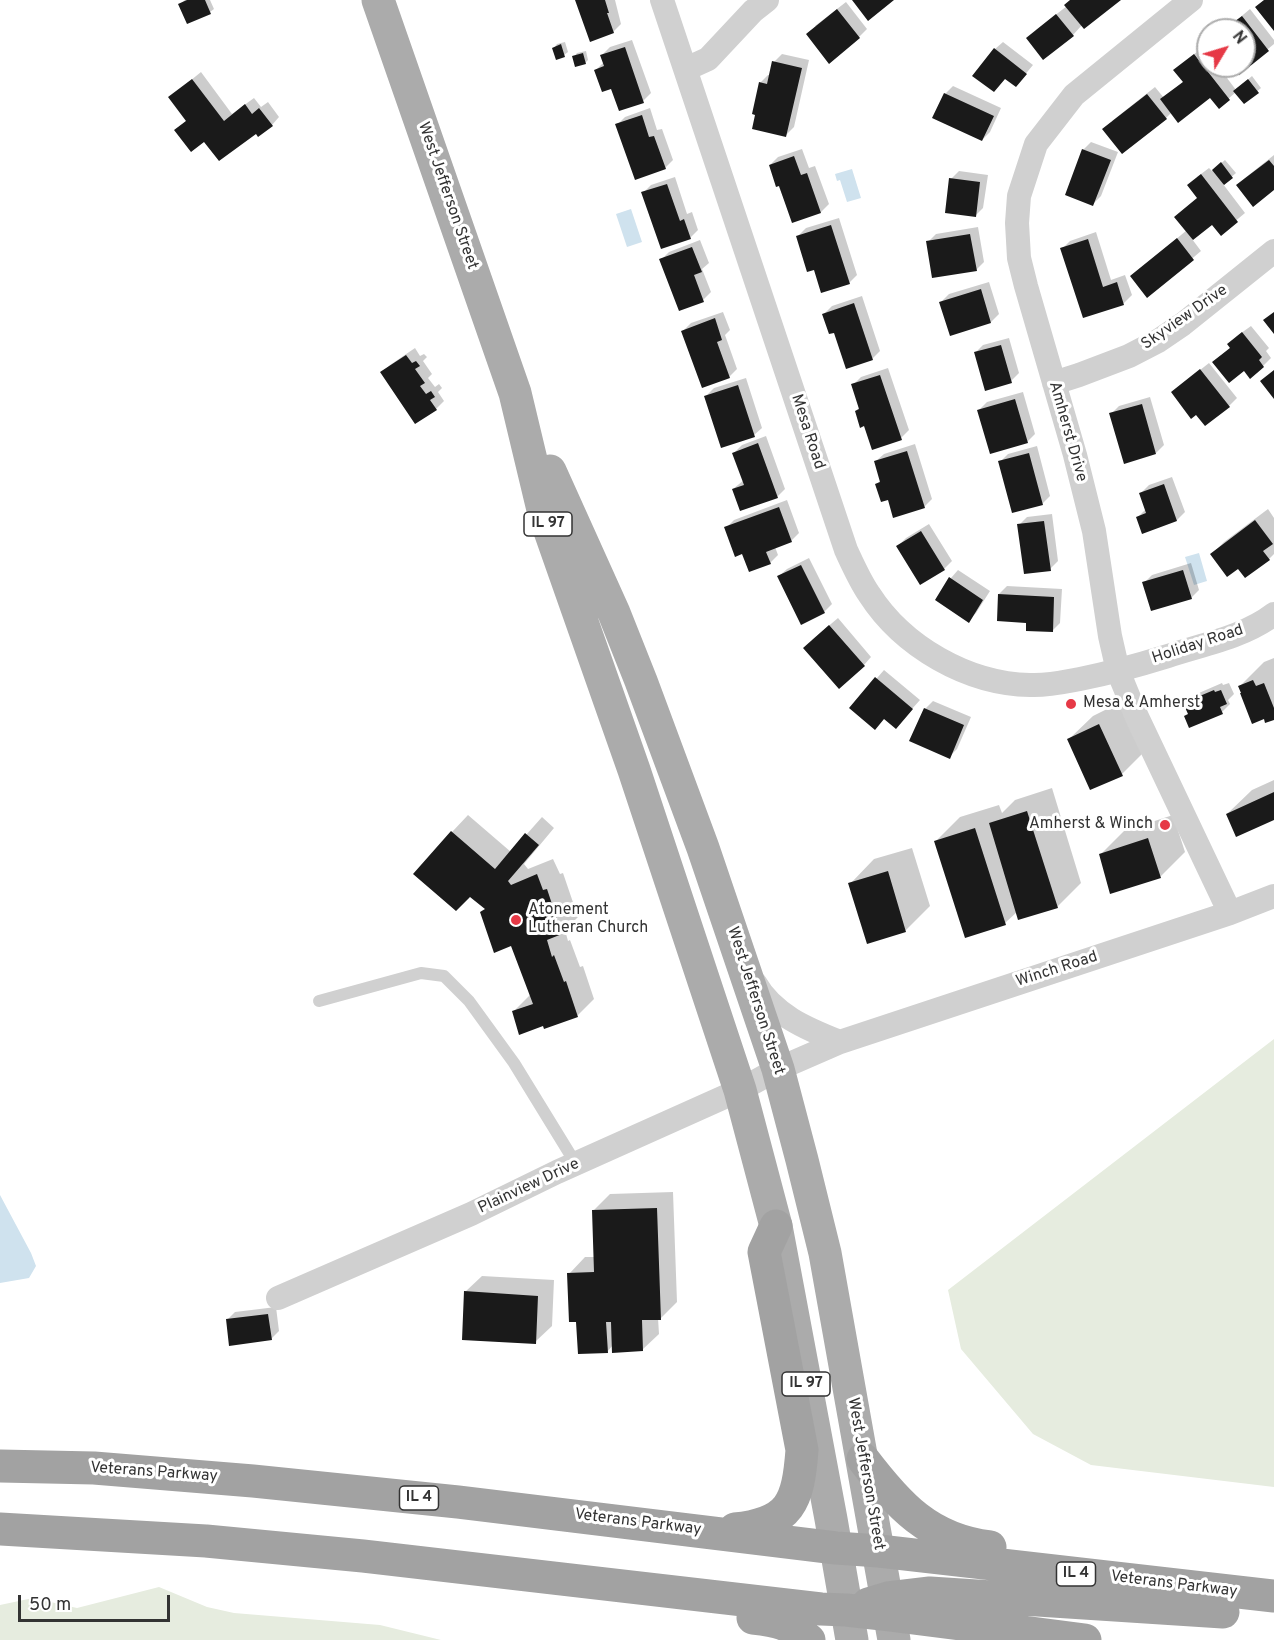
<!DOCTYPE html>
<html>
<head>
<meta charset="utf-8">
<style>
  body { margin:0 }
  #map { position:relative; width:1274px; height:1640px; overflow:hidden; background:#fff; font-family:Overpass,sans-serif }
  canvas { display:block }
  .north { position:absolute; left:1196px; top:18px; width:60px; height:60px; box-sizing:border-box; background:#fff; border:2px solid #adadad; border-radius:50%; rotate:52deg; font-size:16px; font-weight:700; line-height:24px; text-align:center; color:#333 }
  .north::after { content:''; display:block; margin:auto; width:21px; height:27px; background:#e63946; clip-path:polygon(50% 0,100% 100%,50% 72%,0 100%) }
  .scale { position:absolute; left:18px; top:1595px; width:152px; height:27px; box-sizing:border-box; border:3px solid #333; border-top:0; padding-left:8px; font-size:18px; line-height:21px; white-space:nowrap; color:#333; -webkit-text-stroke:4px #fff; paint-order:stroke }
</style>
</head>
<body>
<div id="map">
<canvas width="1274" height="1640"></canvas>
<div class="north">N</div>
<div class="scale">50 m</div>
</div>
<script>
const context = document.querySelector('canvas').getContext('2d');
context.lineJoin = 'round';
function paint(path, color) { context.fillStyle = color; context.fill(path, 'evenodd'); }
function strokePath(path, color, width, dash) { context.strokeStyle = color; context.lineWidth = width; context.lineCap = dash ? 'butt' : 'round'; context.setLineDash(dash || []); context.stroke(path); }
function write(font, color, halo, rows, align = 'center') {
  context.font = font + ' Overpass,sans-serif'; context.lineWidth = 6; context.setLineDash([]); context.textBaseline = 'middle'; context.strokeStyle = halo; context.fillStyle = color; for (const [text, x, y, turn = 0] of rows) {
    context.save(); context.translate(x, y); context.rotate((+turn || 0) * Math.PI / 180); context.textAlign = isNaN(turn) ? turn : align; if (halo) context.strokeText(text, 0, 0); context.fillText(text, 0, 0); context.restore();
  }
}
const green = new Path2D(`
  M1274,1039v448l-183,-22 -58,-31 -72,-85 -13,-59z
  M159,1587l48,20 27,6 146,12 61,15h-441v-35l33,-7 44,10z`);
const water = new Path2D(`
  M852,169l9,29 -14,4 -7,-22 -3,1 -2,-7z
  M631,209l11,33 -15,5 -11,-33z
  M1199,553l8,28 -13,4 -9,-28z
  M0,1195l31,58 5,13 -7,12 -29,5z`);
const shadow = new Path2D(`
  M185,0h25l4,9 -4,3 -30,-8z
  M577,0h38l6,24 -8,8z
  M1071,0h47l-36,25 -9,10 -37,-5 31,-24z
  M846,2l21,27 -8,8 -44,-11z
  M1250,9l24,31v4l-35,29 -5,-7h10v-36h-19z
  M632,40l19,53 -8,8 -31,-14 -16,-17 8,-8 -2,-7 8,-8z
  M565,42l3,10 -4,3 -10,-7 3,-4z
  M1003,42l30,23 -10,12 -28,-28z
  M1203,47l5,7v12h10l18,24 16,-14 9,12 -16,14 -9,-10 -17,15 -9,-11 -38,16 -6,6 -54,3 43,-34 9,11 20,-17 -1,-18z
  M586,51l2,9 -3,3 -11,-6 3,-4z
  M782,54l27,6 -15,67 -8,8 -26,-52 8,-8h3l3,-13z
  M201,72l31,42 22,-16 7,9 7,-5 11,15 -7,8 -16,7 -51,8 -29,-10 11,-10 -18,-22z
  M953,86l48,22 -11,24 -8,8 -37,-46z
  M650,108l7,22 5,-1 11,31 -8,8 -48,-43 8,-8z
  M1091,142l27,10 -17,44 -8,8 -10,-54z
  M802,149l7,19 6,-2 14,38 -8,8 -28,9 -23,-56 8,-8z
  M1274,155v34l-36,-4 7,-7z
  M1225,160l11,13 -13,11 22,29 -24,20 -8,-10 -21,16 9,12 -53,45 -16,-20 55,-46 12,-32 -2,-21 12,-9 3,3z
  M959,171l29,4 -5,33 -8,8 -24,-37z
  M675,177l12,37 5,-2 6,18 -8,8 -47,-45 8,-8z
  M839,218l18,57 -8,8 -34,-15 -17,-32 8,-8z
  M978,227l6,35 -8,8 -48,-28 8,-8z
  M1096,232l15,48 14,-5 7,20 -8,8 -40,13 -22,-67 8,-8z
  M700,240l9,23 -7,6 9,23 -8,8 -42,-40 8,-8z
  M989,282l10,32 -8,8 -50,-20 8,-8z
  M862,296l18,55 -8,8 -37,-28 -11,-17 8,-8z
  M723,312l7,18 -5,5 12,34 -8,8 -46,-46 8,-8z
  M1251,326l18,22 -3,3 5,7 -8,8 -12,10 -6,-7 -31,-7 17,-15 6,-11z
  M1009,338l10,35 -8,8 -36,-28 8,-8z
  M415,348l5,8 4,-2 3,3 -4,4 9,13 -4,4 7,9 4,-3 3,4 -4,4 6,9 -8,8 -54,-37 8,-7z
  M1209,363l28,35 -8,8 -48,-21z
  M888,368l21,62 -8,8 -36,-14 -9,-13 4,-4 -7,-22 8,-8z
  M746,378l16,50 -8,7 -48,-39 8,-8z
  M1023,392l12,42 -8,8 -48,-32 8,-8z
  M1150,397l14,48 -8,8 -45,-39 8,-8z
  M766,436l19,53 -8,8 -44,-8 11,-9 -10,-27 8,-8z
  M915,444l17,55 -8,8 -35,-9 -12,-14 4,-4 -5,-19 8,-7z
  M1037,446l13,50 -8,8 -42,-42 8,-8z
  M1172,477l13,35 -8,8 -34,12 -5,-15 8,-8 -5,-16 8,-8z
  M787,500l12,33 -8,8 -16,6 3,8 -8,8 -27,-11 -17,-24 8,-8z
  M1268,509l6,9v36l-5,5 -30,8 -27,-13 12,-12z
  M1052,514l6,47 -8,8 -31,-44 8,-8z
  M929,524l23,37 -8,8 -46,-23 8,-8z
  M809,558l23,46 -8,8 -45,-36 8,-7z
  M1191,563l8,27 -8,8 -47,-15 8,-8z
  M958,570l32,21 -14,22 -8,8 -17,-43z
  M1007,586l55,3 -2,34 -8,8 -24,-10 -29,-27z
  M838,618l33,39 -7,8 -52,-25z
  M1274,658v60l-34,-32 24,-24z
  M884,670l36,30 -17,19 -18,-1 -34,-10z
  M1222,683l1,2 6,-2 5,11 -6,6 2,4 -8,8 -38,-8 8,-8z
  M933,701l38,16 -14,32 -8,8 -24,-48z
  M1123,701l23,49 -24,24 -54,-34 25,-24z
  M1274,780v38l-47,-4 25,-24z
  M1052,788l29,95 -24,24 -40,5 -12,11 -69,-82 24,-24 39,-12 3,8 13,-13z
  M468,815l43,37 31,-35 12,11 -30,36 4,5 25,-10 7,15 3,-1 15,44 -13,13 3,11 2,-1 10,27 3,-1 11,33 -16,16 -33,12 -1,-2 -30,-14 17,-17 -19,-50 -26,-36 -34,-76z
  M1173,815l12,37 -24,24 -50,16 -11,-37 24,-24z
  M912,848l18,58 -24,24 -38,12 -18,-58 24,-25z
  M673,1192l4,110 -16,16h-3l1,16 -17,16 -29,-5 -6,7 -29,-32 -9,-46 16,-17h10l-2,-46 17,-17z
  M482,1276l72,4 -2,46 -17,16 -70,-50z
  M276,1307l3,24 -8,8 -44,-19 8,-8z`);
const building = new Path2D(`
  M187,0h18l6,14 -24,10 -9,-20z
  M575,0h30l4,13h-2l7,20 -24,9z
  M852,0h42l-26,21z
  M1070,0h51l-37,29 -20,-24z
  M1264,0h10v31l-19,-24z
  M837,9l23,29 -31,26 -23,-30z
  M1056,14l18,22 -31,24 -17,-22z
  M1242,16l27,35 -30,24 -7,-9h12v-36h-21z
  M561,44l4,13 -9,3 -4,-12z
  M625,47l19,56 -25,8 -8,-22 -9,3 -8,-22 10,-4 -4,-11z
  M994,48l33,26 -11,13 -11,-8 -11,13 -22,-16z
  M583,53l3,11 -11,3 -3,-11z
  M1194,54l36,46 -11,9 -9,-11 -32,25 -18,-24 23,-17 -10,-12z
  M772,61l30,7 -16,69 -34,-8 3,-14 -3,-1 7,-32 8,2z
  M192,79l32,42 21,-17 7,10 7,-6 14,18 -15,11 -2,-3 -37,27 -15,-19 -13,10 -17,-22 12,-9 -18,-24z
  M1248,79l11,14 -15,11 -11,-13z
  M944,93l50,23 -12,25 -50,-23z
  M1147,94l20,25 -45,35 -20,-25z
  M642,115l7,22 5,-1 12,33 -31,11 -20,-56z
  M1082,149l29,11 -18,46 -28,-11z
  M794,156l7,19 6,-2 14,40 -29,10 -13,-37 -3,1 -7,-22z
  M1269,160l5,6v24l-21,17 -17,-22z
  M1221,162l12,16 -9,7 -12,-15z
  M1201,174l37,48 -17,14 -9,-11 -19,15 -19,-23 23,-19 -10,-13z
  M949,178l31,4 -4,35 -31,-4z
  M667,184l13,37 4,-2 7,20 -30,10 -20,-57z
  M831,225l19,59 -29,9 -7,-23 -7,2 -11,-36z
  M970,234l7,37 -45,7 -6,-37z
  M1177,238l17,22 -47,38 -17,-22z
  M1088,239l15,48 14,-5 7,23 -41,13 -23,-70z
  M692,247l10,25 -8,3 10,27 -25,9 -20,-52z
  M981,289l10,34 -41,13 -11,-34z
  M854,303l19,57 -27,9 -12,-36 -5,1 -7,-20z
  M1274,312v22l-11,-14z
  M715,318l7,22 -5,2 13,36 -28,10 -21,-57z
  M1242,332l20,25 -3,3 5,7 -14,12 -6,-8 -15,12 -17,-21 18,-14 -3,-4z
  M1001,345l11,38 -27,8 -11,-39z
  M406,355l6,8 4,-2 4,5 -5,3 10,14 -5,3 6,8 5,-3 4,6 -5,3 7,10 -22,14 -35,-52z
  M1200,369l30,38 -25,19 -9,-11 -5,4 -20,-27z
  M1274,370v29l-14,-18z
  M880,375l22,65 -30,10 -8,-24 -4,2 -5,-17 4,-2 -8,-25z
  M738,385l17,52 -34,11 -17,-52z
  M1015,399l13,44 -38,11 -13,-44z
  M1142,404l14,50 -32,10 -15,-51z
  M758,443l20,55 -38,13 -8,-22 12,-4 -12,-32z
  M907,451l18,57 -32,10 -5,-18 -7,2 -6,-18 5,-2 -6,-21z
  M1029,453l14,52 -31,8 -14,-52z
  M1164,484l13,37 -35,13 -6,-17 10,-4 -7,-20z
  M779,507l13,35 -26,10 5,12 -22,8 -7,-18 -7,3 -11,-30z
  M1255,520l18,24 -10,7 7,9 -25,18 -7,-9 -11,8 -17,-23z
  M1044,521l7,50 -27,3 -7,-50z
  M921,531l24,39 -25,15 -24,-39z
  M801,565l24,48 -24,12 -24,-49z
  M1183,570l9,29 -41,12 -9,-29z
  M949,577l34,23 -14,23 -34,-23z
  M998,594l56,3 -1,35 -27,-1v-8l-29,-2z
  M829,625l36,41 -26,23 -36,-41z
  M875,677l38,32 -17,20 -12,-10 -9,11 -26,-22z
  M1253,680l3,6 8,-3 10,25v12l-9,3 -1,-4 -12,5 -12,-31h1l-3,-7z
  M1214,690l1,2 6,-2 6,14 -7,3 3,7 -34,14 -5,-12 4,-2 -5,-11z
  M924,708l40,17 -14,34 -41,-18z
  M1099,724l24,52 -33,14 -23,-51z
  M1274,792v28l-38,17 -10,-23z
  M1027,811l31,97 -40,12 -29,-97z
  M975,828l31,97 -41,13 -31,-97z
  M451,831l44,38 30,-36 14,12 -31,36 3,4 26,-11 6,16 4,-1 15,45 -15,6 5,17 2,-2 10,27 2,-1 12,36 -34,12 -1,-3 -24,9 -7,-24 21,-7 -22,-58 -17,7 -14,-41 5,-3 -15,-12 -14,14 -43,-37z
  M1148,838l13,40 -51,16 -11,-40z
  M888,871l18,61 -39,12 -19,-61z
  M657,1208l4,112h-19l1,31 -31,2 -1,-31h-5l2,31 -30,1 -2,-32h-7l-2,-49 27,-1 -2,-62z
  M464,1291l74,5 -2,48 -74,-4z
  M268,1314l4,26 -43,6 -3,-27z`);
const service = new Path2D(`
  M319,1001l102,-28 23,3 25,25 45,62 62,101`);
const minor = new Path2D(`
  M662,0l184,550c7,15 14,31 23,44 34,53 99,90 161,91 17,1 34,-3 50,-6 30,-6 59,-14 88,-23 36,-12 76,-19 106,-42
  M1191,0l-117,95 -38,49 -17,52 -2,27 2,35 7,28 49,169 19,76 16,105 8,35 19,46 93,196
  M686,69l22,-10 45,-48 14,-11
  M1054,383l25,-8 50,-19 29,-15 25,-17 91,-73
  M755,983c18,32 52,46 85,59
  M278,1298l193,-84 86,-42 183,-82 38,-21 62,-27 390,-129 44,-17`);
const primary = new Path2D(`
  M378,0l137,393 29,121 90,256 106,320 36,136 55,293 21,121
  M550,471l64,142 27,68 62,167 75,221 24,91 23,93 69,387`);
const trunk = new Path2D(`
  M863,1459c35,46 66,81 127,88
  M0,1466l94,2 159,13 205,21 378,46 43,3 395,45
  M0,1529l206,12 157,15 458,53 25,1 45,5 194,25
  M735,1529c56,-6 63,-27 67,-79l-38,-198 12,-26
  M868,1604l20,-6 42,-5 293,19
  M753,1618c27,3 34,5 56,22`);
const markers = [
  [1071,704,6,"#e63946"],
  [1165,825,6,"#e63946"],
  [516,920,6,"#e63946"]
];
const shields = [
  [548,524,48],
  [806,1384,48],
  [419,1498,39],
  [1076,1574,39]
];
const shieldNames = [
  ["IL 97",548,524],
  ["IL 97",806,1384],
  ["IL 4",419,1498],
  ["IL 4",1076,1574]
];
const streetNames = [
  ["West Jefferson Street",447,196,71],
  ["Skyview Drive",1185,318,-35],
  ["Mesa Road",807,432,72],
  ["Amherst Drive",1067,432,74],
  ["Holiday Road",1198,645,-18],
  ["Winch Road",1057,970,-18],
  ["West Jefferson Street",755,1001,72],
  ["Plainview Drive",529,1187,-25],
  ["Veterans Parkway",154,1473,4],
  ["West Jefferson Street",865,1474,80],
  ["Veterans Parkway",638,1523,7],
  ["Veterans Parkway",1174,1585,7]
];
const poiNames = [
  ["Mesa & Amherst",1083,704],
  ["Amherst & Winch",1153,825,"right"],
  ["Atonement",528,911],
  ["Lutheran Church",528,929]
];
paint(green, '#e6ecdf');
paint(water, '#cfe2ee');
paint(shadow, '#0003');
paint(building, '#1a1a1a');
strokePath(service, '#d0d0d0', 12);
strokePath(minor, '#d0d0d0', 24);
strokePath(primary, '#ababab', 33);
strokePath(trunk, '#a2a2a2', 33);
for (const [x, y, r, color] of markers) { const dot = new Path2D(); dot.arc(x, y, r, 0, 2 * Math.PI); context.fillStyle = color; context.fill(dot); strokePath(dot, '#fff', 2); }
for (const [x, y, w] of shields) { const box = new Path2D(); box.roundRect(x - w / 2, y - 12, w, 24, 4.5); context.fillStyle = '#fff'; context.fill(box); strokePath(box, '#333', 1.5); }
write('bold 15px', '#333', null, shieldNames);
write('16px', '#333', '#fff', streetNames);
write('16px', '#333', '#fff', poiNames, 'left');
</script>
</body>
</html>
